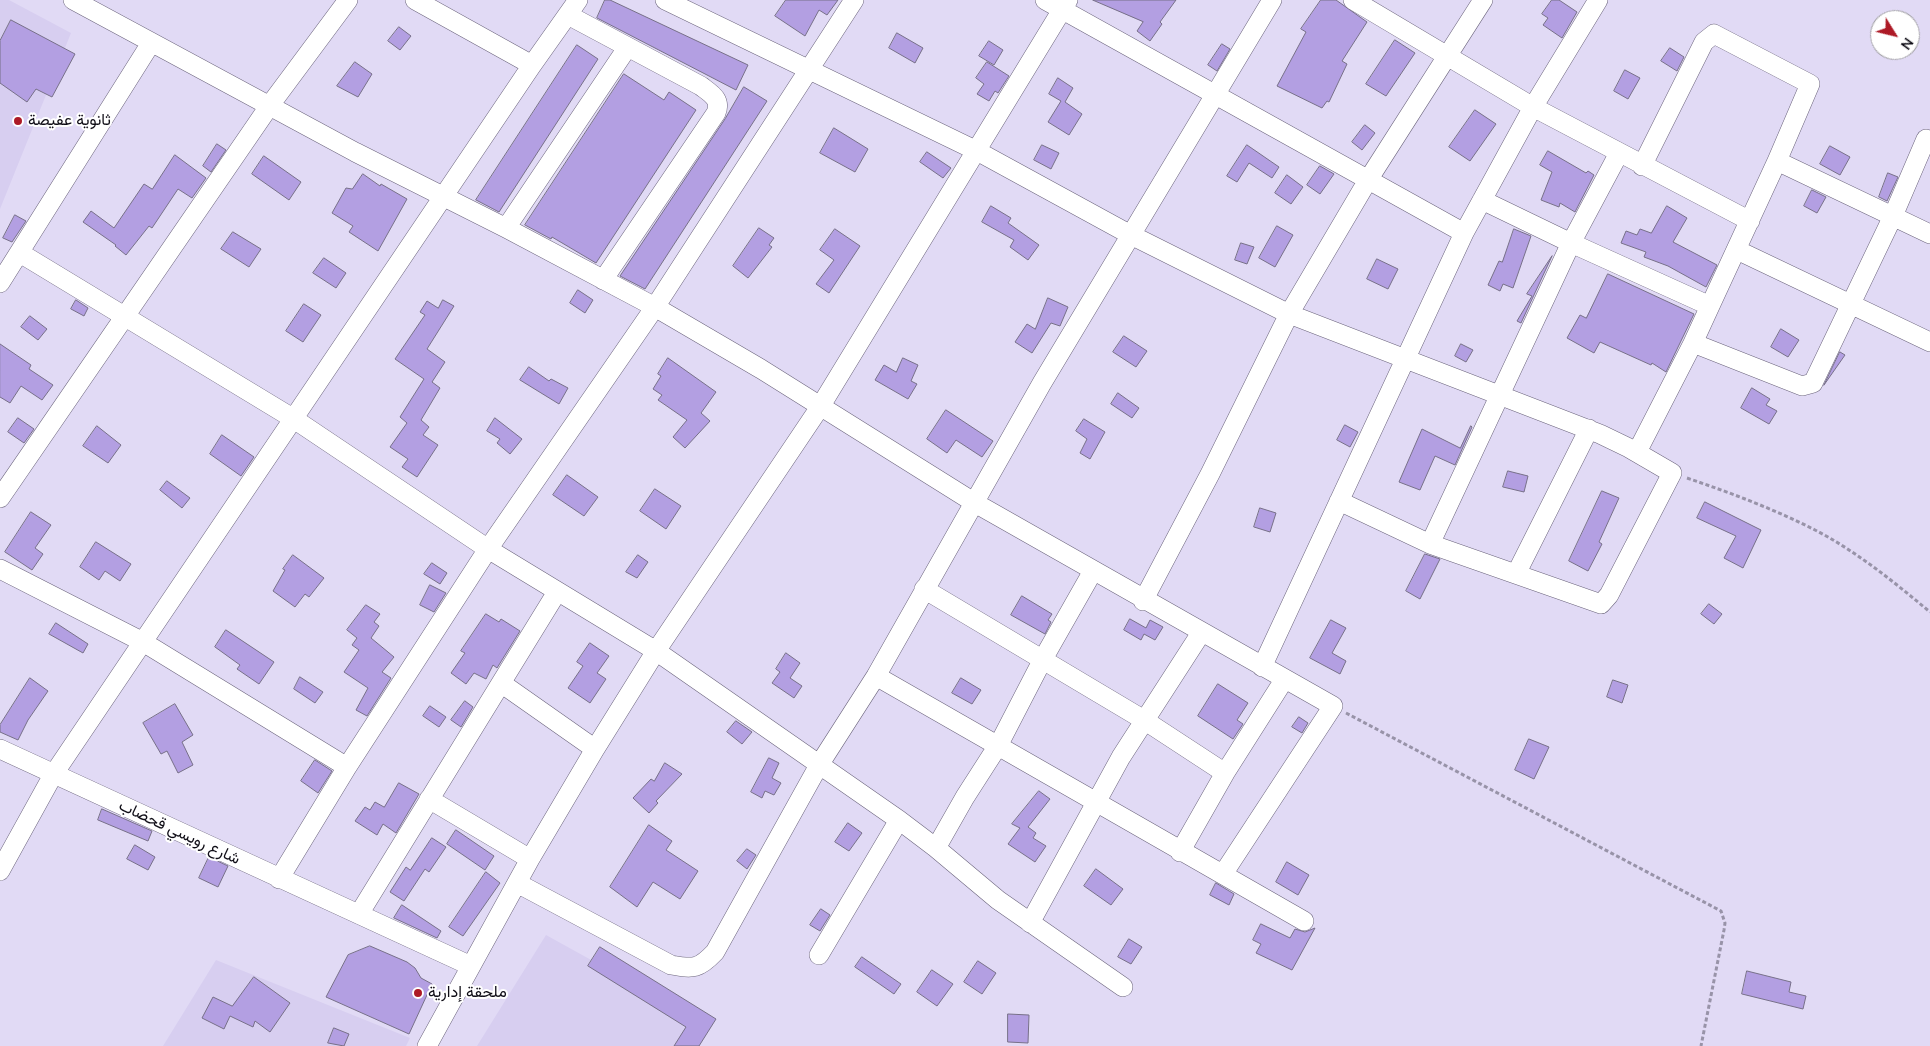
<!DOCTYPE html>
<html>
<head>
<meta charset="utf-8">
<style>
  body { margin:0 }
  #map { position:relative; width:1930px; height:1046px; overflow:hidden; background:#e1daf5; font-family:"Nunito Sans",sans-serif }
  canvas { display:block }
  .north { position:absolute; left:1870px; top:10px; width:50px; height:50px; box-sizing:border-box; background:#fff; border:1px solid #9f9ea2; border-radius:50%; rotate:126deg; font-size:14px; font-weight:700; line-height:20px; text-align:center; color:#0f0d16 }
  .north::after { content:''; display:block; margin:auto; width:18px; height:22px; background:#ad1a26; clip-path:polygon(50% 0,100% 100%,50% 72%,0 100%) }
</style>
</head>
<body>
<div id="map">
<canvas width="1930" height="1046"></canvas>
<div class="north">N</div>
</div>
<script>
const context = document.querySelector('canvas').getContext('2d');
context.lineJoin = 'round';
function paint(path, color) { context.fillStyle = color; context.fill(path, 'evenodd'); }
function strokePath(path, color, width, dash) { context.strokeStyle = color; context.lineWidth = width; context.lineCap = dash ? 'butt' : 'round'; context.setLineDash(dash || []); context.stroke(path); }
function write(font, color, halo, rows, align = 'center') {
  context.font = font + ' "Nunito Sans",Vazirmatn,sans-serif'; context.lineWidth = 4; context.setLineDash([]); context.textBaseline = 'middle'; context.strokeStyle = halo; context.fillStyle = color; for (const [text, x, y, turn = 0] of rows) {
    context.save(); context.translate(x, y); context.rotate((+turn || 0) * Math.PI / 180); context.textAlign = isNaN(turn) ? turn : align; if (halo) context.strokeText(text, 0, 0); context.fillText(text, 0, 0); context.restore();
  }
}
const built = new Path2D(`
  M0,0h9l62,33 -71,176z
  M546,935l161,89 -13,22h-217z
  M216,960l194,78 -4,8h-243z`);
const building = new Path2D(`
  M605,0h5l138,65 -12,25 -139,-72z
  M786,0h52l-11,15 -8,-5 -14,26 -30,-20z
  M1093,0h83l-16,22 2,2 -12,17 -13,-10 6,-9z
  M1321,0h15l31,22 -25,39 5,3 -18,38 -2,-1 -5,7 -45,-22 29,-54 -5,-3z
  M1552,0h7l18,12 -15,26 -19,-13 5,-7 -6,-4z
  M11,20l64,34 -23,43 -16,-8 -9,13 -27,-19v-42z
  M399,27l12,9 -11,14 -12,-9z
  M897,33l26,15 -8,15 -26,-15z
  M1395,40l20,13 -29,43 -20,-12z
  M989,41l14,9 -9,15 -15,-9z
  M1222,44l8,5 -13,22 -9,-6z
  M577,45l21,14 -99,153 -21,-11 -2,-1z
  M1670,48l14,9 -7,14 -16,-10z
  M355,62l17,12 -14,23 -21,-11z
  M987,62l22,14 -11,17 -3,-2 -6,10 -12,-7 7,-10 -8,-6z
  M1625,70l15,8 -12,21 -14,-8z
  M624,74l40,26 5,-8 27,18 -100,153 -44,-26 -1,2 -26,-14z
  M1058,78l15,10 -8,14 17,12 -13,21 -21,-13 13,-21 -12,-7z
  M744,87l23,14 -122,188 -25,-13 105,-157z
  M1475,110l21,14 -26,37 -21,-14z
  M1365,125l10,8 -13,17 -10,-8z
  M834,128l34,21 -13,23 -35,-19z
  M217,144l9,6 -15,22 -8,-6z
  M1042,145l17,8 -8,16 -17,-9z
  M1247,145l32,22 -7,11 -23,-15 -12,19 -10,-6z
  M1830,146l20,11 -10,18 -20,-11z
  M1548,151l38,22 2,-2 6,4 -19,37 -15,-9 -1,4 -18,-7 11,-28 -12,-7z
  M927,152l24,16 -8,10 -23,-16z
  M175,155l31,23 -14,20 -14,-9 -26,39 -3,-2 -23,29 -11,-9 1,-1 -33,-23 8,-11 23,17 30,-44 8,5z
  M264,156l37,26 -12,18 -37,-26z
  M1320,166l14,8 -14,20 -13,-9z
  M1888,173l10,4 -11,24 -8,-4z
  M363,174l17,12 1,-2 26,15 -29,52 -29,-19 4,-6 -21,-13 14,-25 6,1z
  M1287,175l16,12 -12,17 -16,-11z
  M1812,190l14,7 -9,16 -13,-7z
  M991,206l20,12 -3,5 31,22 -11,15 -18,-13 4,-7 -32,-18z
  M1667,206l20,12 -14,24 44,23 -11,22 -38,-21 -24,-9 2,-5 -25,-9 5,-12 11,4 3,-6 11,4z
  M15,215l11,6 -14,21 -9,-4z
  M1277,226l16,9 -18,32 -16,-9z
  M759,228l15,10 -5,7 3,2 -24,31 -15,-12z
  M835,229l25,17 -31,47 -13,-9 18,-24 -14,-10z
  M1514,229l17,7 -18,52 -10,-4 -3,7 -12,-6 11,-24 3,1z
  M233,232l28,17 -12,18 -28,-18z
  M1241,243l13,4 -7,17 -12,-4z
  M1552,256l-31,67 -4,-2 15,-25 -5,-2z
  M324,258l22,15 -10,15 -23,-15z
  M1377,259l21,10 -10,20 -21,-10z
  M1608,274l86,40 -28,58 -14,-9 -1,2 -51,-23 -6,11 -27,-15 13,-23 6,3z
  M578,290l15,10 -8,13 -15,-10z
  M1048,298l20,9 -8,19 -9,-3 -19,30 -17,-11 12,-18 8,5z
  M76,300l12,8 -4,8 -13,-7z
  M443,300l11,6 -27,43 18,13 -13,20 8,6 -19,32 8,7 -6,8 15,10 -21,32 -15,-10 6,-8 -18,-12 17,-24 -7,-6 24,-38 -29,-20 30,-44 -5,-3 7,-11 11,7z
  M304,304l17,11 -18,27 -17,-11z
  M30,316l17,13 -9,11 -17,-13z
  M1781,329l18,11 -11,17 -17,-10z
  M1124,336l23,15 -11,16 -23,-15z
  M0,344l31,21 -2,4 24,16 -11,15 -21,-14 -11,17 -10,-6z
  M1461,344l12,6 -7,12 -11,-6z
  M1840,352l5,3 -21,30z
  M668,358l48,34 -15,21 9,8 -25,27 -12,-11 14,-17 -29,-20 4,-5 -9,-6 8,-13 -3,-2z
  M903,358l15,7 -7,16 6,3 -9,15 -33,-19 9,-15 12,7z
  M529,367l20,14 2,-2 17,9 -9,16 -39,-24z
  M1752,388l18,11 -4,6 11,6 -8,13 -28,-16z
  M1118,393l21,15 -7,10 -21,-14z
  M946,410l47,31 -11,16 -26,-17 -9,13 -20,-14z
  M18,418l16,11 -10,14 -16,-11z
  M495,418l27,21 -12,15 -13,-11 3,-4 -13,-8z
  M1084,419l21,13 -15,27 -10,-6 7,-14 -11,-8z
  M1345,425l13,7 -8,15 -13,-7z
  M97,426l24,19 -13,18 -25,-17z
  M1471,426l1,1 -17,38 -20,-9 -15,34 -21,-8 23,-53 38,19z
  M222,435l32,22 -13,19 -31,-22z
  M1508,471l20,5 -4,16 -21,-5z
  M567,475l31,22 -14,19 -31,-21z
  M167,481l23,17 -8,10 -22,-18z
  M655,489l26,17 -15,23 -26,-18z
  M1602,491l17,7 -20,44 3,2 -14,27 -19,-10z
  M1705,502l56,28 -18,38 -19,-10 12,-22 -39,-18z
  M1260,508l16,5 -6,19 -16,-5z
  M31,512l20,13 -16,23 8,6 -11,16 -27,-18z
  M96,542l35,22 -11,17 -15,-10 -6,9 -19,-13z
  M1425,554l15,5 -20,40 -14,-8z
  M293,555l31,23 -15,19 -4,-3 -10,13 -22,-16 12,-21 -2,-1z
  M638,555l10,7 -11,16 -11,-6z
  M432,563l15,10 -7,11 -16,-10z
  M430,585l16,8 -12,19 -14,-7z
  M1022,596l30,18 -4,6 3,2 -6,12 -34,-19z
  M1709,604l13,10 -8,10 -13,-10z
  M366,605l14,9 -6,8 5,4 -8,12 23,19 -12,15 9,6 -24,38 -11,-6 12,-22 -24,-16 15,-22 -7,-5 5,-7 -10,-8z
  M486,614l13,8 2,-3 19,12 -23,37 -4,-3 -7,14 -12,-6 -8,11 -15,-11 14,-20 -4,-2z
  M1130,619l16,9 4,-8 13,7 -8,13 -11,-6 -3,6 -17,-10z
  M1331,620l15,8 -14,25 14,8 -6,13 -30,-16z
  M56,623l32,21 -5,9 -34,-19z
  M226,630l48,32 -15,22 -22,-15 3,-4 -25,-18z
  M590,643l19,13 -12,17 9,6 -16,24 -22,-15 15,-22 -6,-4z
  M786,653l14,10 -10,15 12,8 -8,12 -22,-15 8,-11 -4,-3z
  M300,677l23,15 -8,11 -21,-14z
  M30,678l18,13 -20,29 -10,20 -18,-8v-7z
  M961,678l20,12 -9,14 -20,-11z
  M1613,680l15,5 -6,18 -15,-6z
  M1218,684l30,19 -11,17 6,4 -10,15 -35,-23z
  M465,701l8,6 -12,20 -10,-7z
  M175,704l18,31 -11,7 11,23 -15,8 -11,-22 -6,3 -18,-31z
  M430,706l16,11 -7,10 -16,-11z
  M1299,717l9,6 -6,10 -10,-6z
  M736,721l16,11 -10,12 -15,-12z
  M1529,739l20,8 -15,32 -19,-9z
  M769,758l10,5 -7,15 9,5 -7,12 -9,-4 -3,7 -11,-6z
  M315,760l17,11 -14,22 -17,-12z
  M665,763l17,11 -26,27 2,2 -9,10 -16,-15 18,-19 3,2z
  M399,783l20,11 -23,39 -13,-9 -6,11 -22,-14 10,-14 5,3 5,-8 9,5z
  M1039,791l11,8 -22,28 8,6 -3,5 13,8 -11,16 -27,-18 12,-16 -8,-4z
  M102,809l50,22 -4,10 -50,-21z
  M848,823l14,10 -13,18 -14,-9z
  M649,825l23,16 -6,9 32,21 -18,28 -27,-17 -16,25 -27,-20z
  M456,830l38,26 -9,14 -38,-26z
  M432,838l14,9 -17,25 -4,-3 -21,32 -14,-9 16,-25 4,3z
  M135,845l20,12 -7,13 -21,-11z
  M747,849l9,6 -9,14 -10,-8z
  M209,857l19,9 -10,21 -19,-9z
  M1287,862l22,13 -11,20 -22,-13z
  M1096,869l27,20 -12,16 -27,-19z
  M486,872l14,11 -37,53 -14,-9z
  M1216,883l18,11 -5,11 -19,-10z
  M402,905l39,26 -4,7 -43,-20z
  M821,909l9,6 -10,16 -10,-6z
  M1261,924l29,14 5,-9 10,3 10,-4 -23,42 -36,-17 5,-9 -8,-4z
  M1129,939l13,8 -11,17 -13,-7z
  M370,946l37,16 8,6 6,10 11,6 -23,50 -83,-37 22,-42z
  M600,947l116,72 -17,27h-25l12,-19 -98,-61z
  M862,957l39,27 -7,10 -39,-27z
  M978,961l18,12 -14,21 -18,-12z
  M932,970l21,14 -16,22 -20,-14z
  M1747,971l44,11 -2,10 17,4 -3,13 -61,-15z
  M254,977l36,26 -20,29 -15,-11 -2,6 -23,-11 -6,13 -22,-11 11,-21 19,9z
  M1008,1014l21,1 -1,28 -20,-1z
  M334,1028l15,6 -5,12 -16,-3z`);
const path = new Path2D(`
  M1687,478c44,15 87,31 128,52 41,21 79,52 115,82
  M1346,713l375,198 4,12 -1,7 -23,116`);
const minor = new Path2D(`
  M73,0l282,152 151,76 149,79 106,62 214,134 358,203 -110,168
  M415,0l117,65
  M665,0l312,151 152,83 160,80 311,120 29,14 43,25 -63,122 -8,9 -171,-60 -91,-43
  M1045,0l419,233
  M1353,0l180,107 217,114
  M568,15l133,71c9,7 21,13 15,27l-113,167
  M1642,166l62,-124 10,-8 96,50 -33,77
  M1482,200l89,43 139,63 67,-145 153,73
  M506,228l121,-180
  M1737,250l193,92
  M20,253l274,166 194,130 168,102 243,169 37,28 62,52 125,87
  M0,283l151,-240
  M1693,343l17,-37
  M1637,452l56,-109 109,43 11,-3 80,-167 33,-77
  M0,498l270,-393 78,-105
  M1430,544l141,-301 48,-90
  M0,569l143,73 204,125
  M1516,574l73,-145
  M924,589l220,131 81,53
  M557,592l-56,91 94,66
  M1143,601l67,-127 79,-160 79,-134 115,-180
  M1262,667l202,-434 69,-126 65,-107
  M876,676l428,245
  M0,749l471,217
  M429,799l101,60
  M936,848l29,-51 34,-53 44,-85 50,-88
  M1180,852l45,-79 59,-93
  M0,871l53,-96 479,-710 46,-65
  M279,879l68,-112 141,-218 167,-242 199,-307
  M517,883l154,82c23,4 28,4 44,-13l104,-187 57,-89 166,-293 230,-383
  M359,914l142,-231
  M1030,923l91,-166 80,-124
  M819,955l80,-135
  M427,1046l103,-187 65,-110 61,-98 164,-244 248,-407`);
const markers = [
  [18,121,5,"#ad1a26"],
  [418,993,5,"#ad1a26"]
];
const poiNames = [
  ["ثانوية عفيصة",28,121],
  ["ملحقة إدارية",428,993]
];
const streetNames = [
  ["شارع رويسي قحضاب",179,833,25]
];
paint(built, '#d7cef0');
paint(building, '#b39fe2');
strokePath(building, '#777088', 1);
strokePath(minor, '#6b647c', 20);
strokePath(path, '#9893a8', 3, [4, 2.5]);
strokePath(minor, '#fff', 19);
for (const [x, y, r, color] of markers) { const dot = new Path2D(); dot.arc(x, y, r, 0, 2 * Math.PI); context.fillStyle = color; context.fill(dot); strokePath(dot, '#fff', 2); }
write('16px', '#0f0d16', '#fff', poiNames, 'left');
write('16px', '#0f0d16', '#fff', streetNames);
</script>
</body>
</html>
